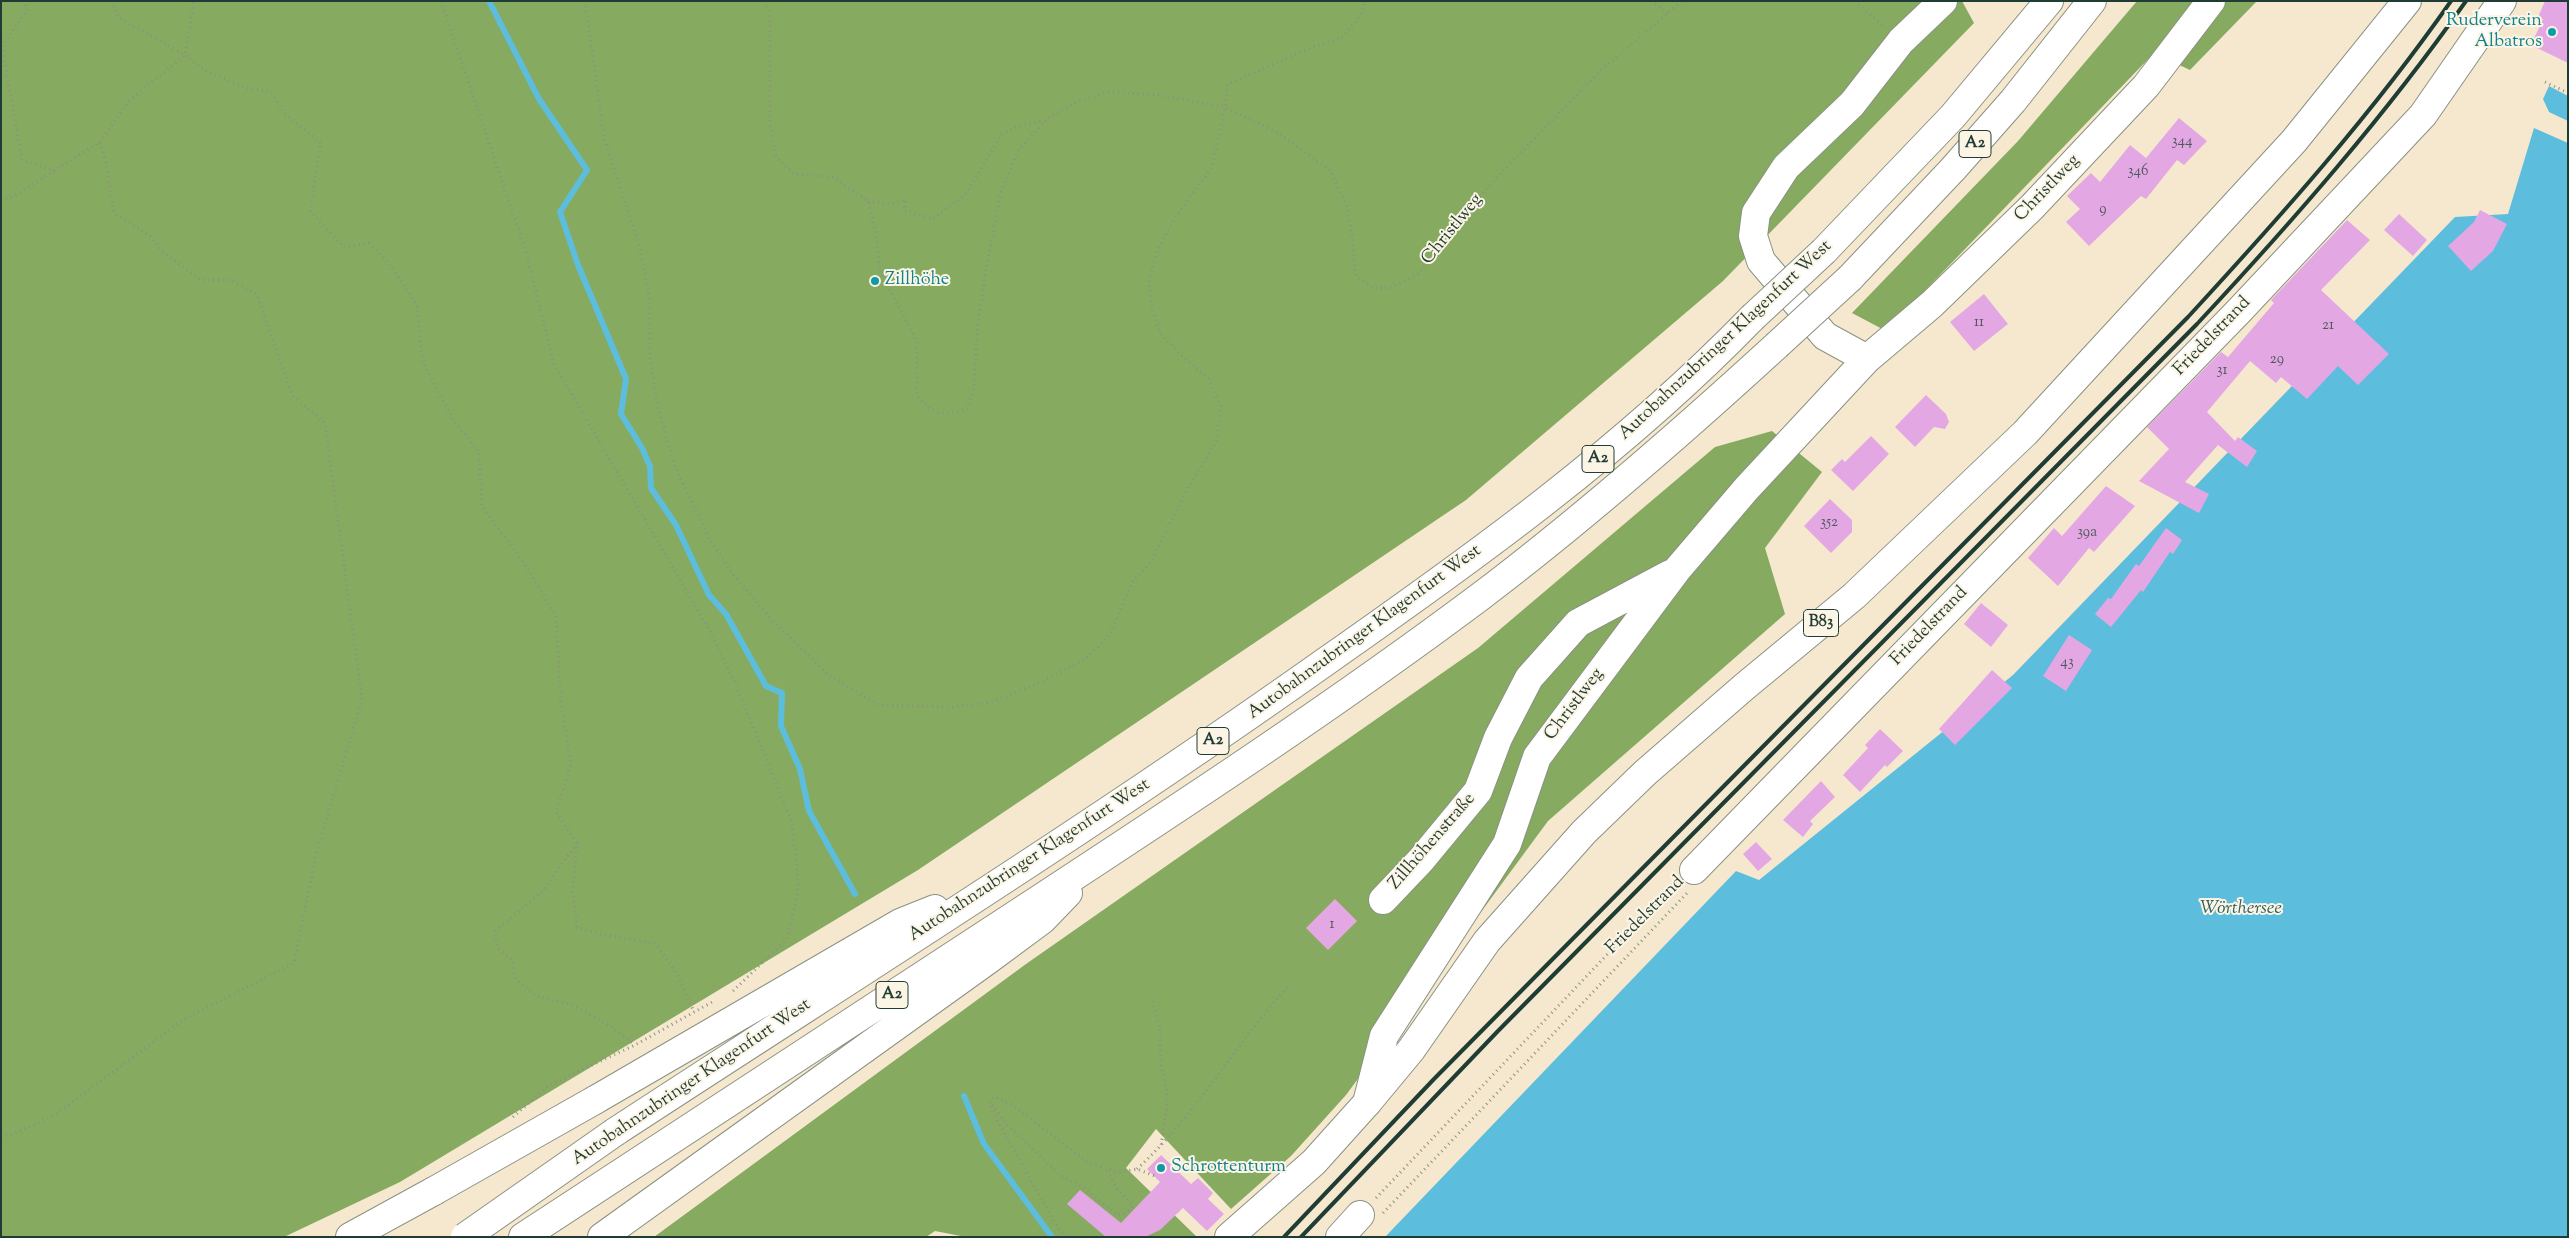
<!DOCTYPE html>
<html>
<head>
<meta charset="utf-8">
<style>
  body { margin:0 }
  #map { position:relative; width:2569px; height:1238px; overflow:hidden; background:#f6e8cf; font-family:"Sorts Mill Goudy",serif }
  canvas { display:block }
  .frame { position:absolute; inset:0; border:2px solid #1f3d34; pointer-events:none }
</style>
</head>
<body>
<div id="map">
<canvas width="2569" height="1238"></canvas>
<div class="frame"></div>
</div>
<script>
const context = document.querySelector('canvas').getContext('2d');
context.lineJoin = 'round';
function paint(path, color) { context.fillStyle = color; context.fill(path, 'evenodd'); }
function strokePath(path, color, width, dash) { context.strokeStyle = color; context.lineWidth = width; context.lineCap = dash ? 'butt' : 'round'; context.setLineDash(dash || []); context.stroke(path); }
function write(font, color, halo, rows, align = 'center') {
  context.font = font + ' "Sorts Mill Goudy",serif'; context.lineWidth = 4; context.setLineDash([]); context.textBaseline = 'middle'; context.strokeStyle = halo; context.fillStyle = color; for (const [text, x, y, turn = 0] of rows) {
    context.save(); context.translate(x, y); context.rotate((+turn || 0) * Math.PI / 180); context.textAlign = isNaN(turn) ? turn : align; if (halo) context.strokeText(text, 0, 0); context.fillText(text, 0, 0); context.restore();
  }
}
const forest = new Path2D(`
  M1,1h1961l12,22 -251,258 -257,219 -548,370 -518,312 -116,55h-283z
  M2137,1h120l-67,69 -36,-17 -268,278 -34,-18 166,-172z
  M1772,431l50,41 -57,76 20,66 -237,207 -202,274 -55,61 -60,53 -75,-80 -30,39 71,69h-231l-31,-6 -9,6h-272l372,-273 452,-316 237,-201z`);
const water = new Path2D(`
  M2549,86l19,10v25l-19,-9 -6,-13z
  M2534,128l34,15v1094h-1183l351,-366 23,9 254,-205 442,-458 53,-3z`);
const stream = new Path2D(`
  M489,1l50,98 48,71 -27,42 18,53 48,114 -5,35 21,34 8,18 1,22 25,37 33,70 17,19 40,72 16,7 -1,33 19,43 9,42 46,83
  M964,1096l20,48 68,93`);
const building = new Path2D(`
  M2545,1h23v62l-37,-18 12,-26 -5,-2z
  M2179,118l28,23 -23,24 -7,-5 -31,39 -5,-3 -52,50 -23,-24 14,-13 -13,-13 24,-23 9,9 30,-37 16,13z
  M2480,210l27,14 -14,27 -22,20 -23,-25 26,-24z
  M2399,214l28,26 -14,16 -29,-26z
  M2347,220l23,20 -49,50 68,64 -31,31 -20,-19 -31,33 -26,-22 -5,6 -26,-22 -43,51 28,29 3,-4 19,14 -10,16 -29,-22 -33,37 24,12 -10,19 -60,-32 30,-32 -22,-22 74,-75 7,5 46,-54 -3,-3z
  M1984,294l24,30 -34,27 -24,-29z
  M1926,395l20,19 3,8 -4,7 -11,-2 -19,20 -20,-20z
  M1871,436l18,18 -36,37 -22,-21 11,-11 3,3z
  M2106,486l29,20 -41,46 -5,-4 -31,38 -30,-28 26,-30 8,8z
  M1830,499l22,21v12l-21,21 -27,-27z
  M2166,528l16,12 -9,14 -3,-2 -27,40 -2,-2 -30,37 -16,-13 13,-16 3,1 25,-35 3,2z
  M1981,603l27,22 -17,22 -27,-23z
  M2069,635l23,15 -26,41 -23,-15z
  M1992,670l20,18 -57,57 -16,-16z
  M1880,729l23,22 -16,16 -2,-2 -25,27 -17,-17 25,-27 -3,-3z
  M1821,781l14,16 -25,24 3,3 -10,13 -20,-17z
  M1756,842l16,17 -14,12 -15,-17z
  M1335,899l22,22 -29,29 -22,-22z
  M1161,1155l30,29 7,-6 15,15 -5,6 16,15 -17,17 -24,-23 -23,22 -15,7h-39l-39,-33 13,-14 41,33 39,-41 -13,-13z`);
const path = new Path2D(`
  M22,1l6,8 -26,37 20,114 33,11
  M112,1l7,17 66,37 22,17 41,16 23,4 13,21 37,30 -11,68 34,36 25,-4 19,19 29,43 5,56 32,60 25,31 3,54 47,65 27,45 5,88 10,60 -15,48 21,31 -4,48 4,36c25,10 53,11 79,17l22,32 16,36
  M441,1l85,251 28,112 157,269 25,52 55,135 5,33 2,38 -11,48 -54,52
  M585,1l19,136 36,111 10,52v57l7,47 18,63 35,73 22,33 40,47 58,56 49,29 73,2 39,-5 46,-18 48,-25 25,-24 22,-53 17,-17 39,-77 28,-46 5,-36 -13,-28 -27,-23 -21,-22 -8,-25 -3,-26 9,-33 16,-30 38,-52 13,-60 3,-23 82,-36 31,-10 16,-18 10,-19
  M766,1l4,17v106l6,33 18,17 39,3 35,24 8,32 4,38 37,70v55c16,19 29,21 51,12l6,-20 3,-57 8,-57 15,-79 18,-44 29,-32 27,-16 34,-11 50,3 67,12 55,27 50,36 17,37 6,35 2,32 17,14h17l30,-14 29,-42 55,-61 95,-98 84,-72
  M1651,1l17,12
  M1855,1l30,26
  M2545,82l23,11
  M1,199l13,-3 86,-54 28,-40 57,-47 9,-54
  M868,201l21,3 17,-4 -2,10 28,9 33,-24 37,-61 15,-7 29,-7
  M577,843l-34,48 -48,40 2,16 15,13 4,19 20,17 37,9 39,22 23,18
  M1152,1001l8,28 1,35 7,32 -7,50
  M992,1105l15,20 54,51 22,11 34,28 9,-2 7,-7 -16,-17 -11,-20
  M513,1117l36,-32 86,-40 79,-44
  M1,1136l10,-1 46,-21 127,-95 110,-56 23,-112 45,-152 -37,-276 -33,-28 -35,-100 -26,-15h-30l-38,-28 -13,-16 -36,-23 -9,-56 -5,-15
  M1137,1169c59,-54 98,-125 152,-184
  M1376,1198l300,-316
  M1383,1213l306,-322
  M1066,1237l-8,-9 -65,-115 -3,-10 4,-6 19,8 75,58 31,9 18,-3 18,7`);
const minor = new Path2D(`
  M1943,1l-42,40 -49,63 -66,63 -30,46 -3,23 8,25 64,75 42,23 65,-55 100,-97 114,-121 65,-85
  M1694,870l544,-558 185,-197 79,-114
  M1383,900l38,-40 57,-69 20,-53 31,-60 49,-55 92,-49
  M1367,1103l17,-67 123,-192 30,-87 139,-186 71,-83 120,-129
  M1340,1237l20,-22`);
const major = new Path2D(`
  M1229,1237l85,-75 53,-59 44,-53 76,-109 97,-109 61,-59 99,-86 110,-91 171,-163 269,-292 113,-140`);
const highway = new Path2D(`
  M1824,251l129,-135 96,-115
  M1850,278l103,-109 60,-68 79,-100
  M595,1100l305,-177 35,-14
  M615,1132c237,-155 479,-306 710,-470 150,-105 300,-213 427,-344
  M350,1237l84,-46
  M523,1237c170,-113 341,-224 512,-335 151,-99 302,-198 446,-306 103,-78 200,-163 295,-250
  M602,1237l386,-277 54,-40 26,-27`);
const rail = new Path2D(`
  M1284,1237l150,-158 754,-762c93,-101 184,-203 263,-316
  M1301,1237l196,-205 700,-708c96,-103 188,-208 269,-323`);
const highwayBridge = new Path2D(`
  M1752,318l72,-67
  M1776,346l74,-68
  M434,1191l161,-91
  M465,1237l150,-105`);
const markers = [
  [2552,32,5,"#0f9aa8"],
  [875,281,5,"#0f9aa8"],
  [1161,1168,5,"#0f9aa8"]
];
const numberNames = [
  ["344",2182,142],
  ["346",2138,172],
  ["9",2103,210],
  ["11",1979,323],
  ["21",2328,326],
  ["29",2277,360],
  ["31",2222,371],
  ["352",1829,523],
  ["39a",2087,533],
  ["43",2067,663],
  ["1",1332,925]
];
const shields = [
  [1975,144,32],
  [1598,459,32],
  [1821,623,35],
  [1213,741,32],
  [892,995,32]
];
const shieldNames = [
  ["A2",1975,144],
  ["A2",1598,459],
  ["B83",1821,623],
  ["A2",1213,741],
  ["A2",892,995]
];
const cultureNames = [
  ["Ruderverein",2542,22,"right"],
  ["Albatros",2542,43,"right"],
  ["Zillhöhe",885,281],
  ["Schrottenturm",1171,1168]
];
const streetNames = [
  ["Christlweg",2048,189,-46],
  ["Christlweg",1453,230,-51],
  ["Friedelstrand",2213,337,-46],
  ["Autobahnzubringer Klagenfurt West",1726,341,-43],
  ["Friedelstrand",1930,627,-46],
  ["Autobahnzubringer Klagenfurt West",1365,633,-36],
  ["Christlweg",1575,705,-53],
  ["Zillhöhenstraße",1433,842,-49],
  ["Autobahnzubringer Klagenfurt West",1030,861,-33],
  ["Friedelstrand",1646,916,-45],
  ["Autobahnzubringer Klagenfurt West",692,1083,-34]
];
const waterNames = [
  ["Wörthersee",2241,910]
];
paint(forest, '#86aa60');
paint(water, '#5dbddc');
strokePath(stream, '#5dbddc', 6);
paint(building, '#e3a8e3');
strokePath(minor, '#8a9282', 30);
strokePath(major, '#8a9282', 30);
strokePath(highway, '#8a9282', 30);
strokePath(path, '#8a9282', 3, [1, 4]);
strokePath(minor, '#fff', 28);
strokePath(major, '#fff', 28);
strokePath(highway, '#fff', 28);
strokePath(rail, '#1f3d34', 4);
strokePath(highwayBridge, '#8a9282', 30, []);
strokePath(highwayBridge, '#fff', 28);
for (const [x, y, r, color] of markers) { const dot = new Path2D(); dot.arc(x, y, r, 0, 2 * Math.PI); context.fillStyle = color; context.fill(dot); strokePath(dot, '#fcf5e5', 2); }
write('15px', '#505860', null, numberNames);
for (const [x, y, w] of shields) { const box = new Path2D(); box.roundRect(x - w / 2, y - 13.5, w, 27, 4); context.fillStyle = '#fcf5e5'; context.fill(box); strokePath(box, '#1f3d34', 1); }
write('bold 16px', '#1f3d34', null, shieldNames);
write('18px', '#0d838f', '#fcf5e5', cultureNames, 'left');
write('18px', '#1f3d34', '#fcf5e5', streetNames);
write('italic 19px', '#2e5d5e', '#fcf5e5', waterNames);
</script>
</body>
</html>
